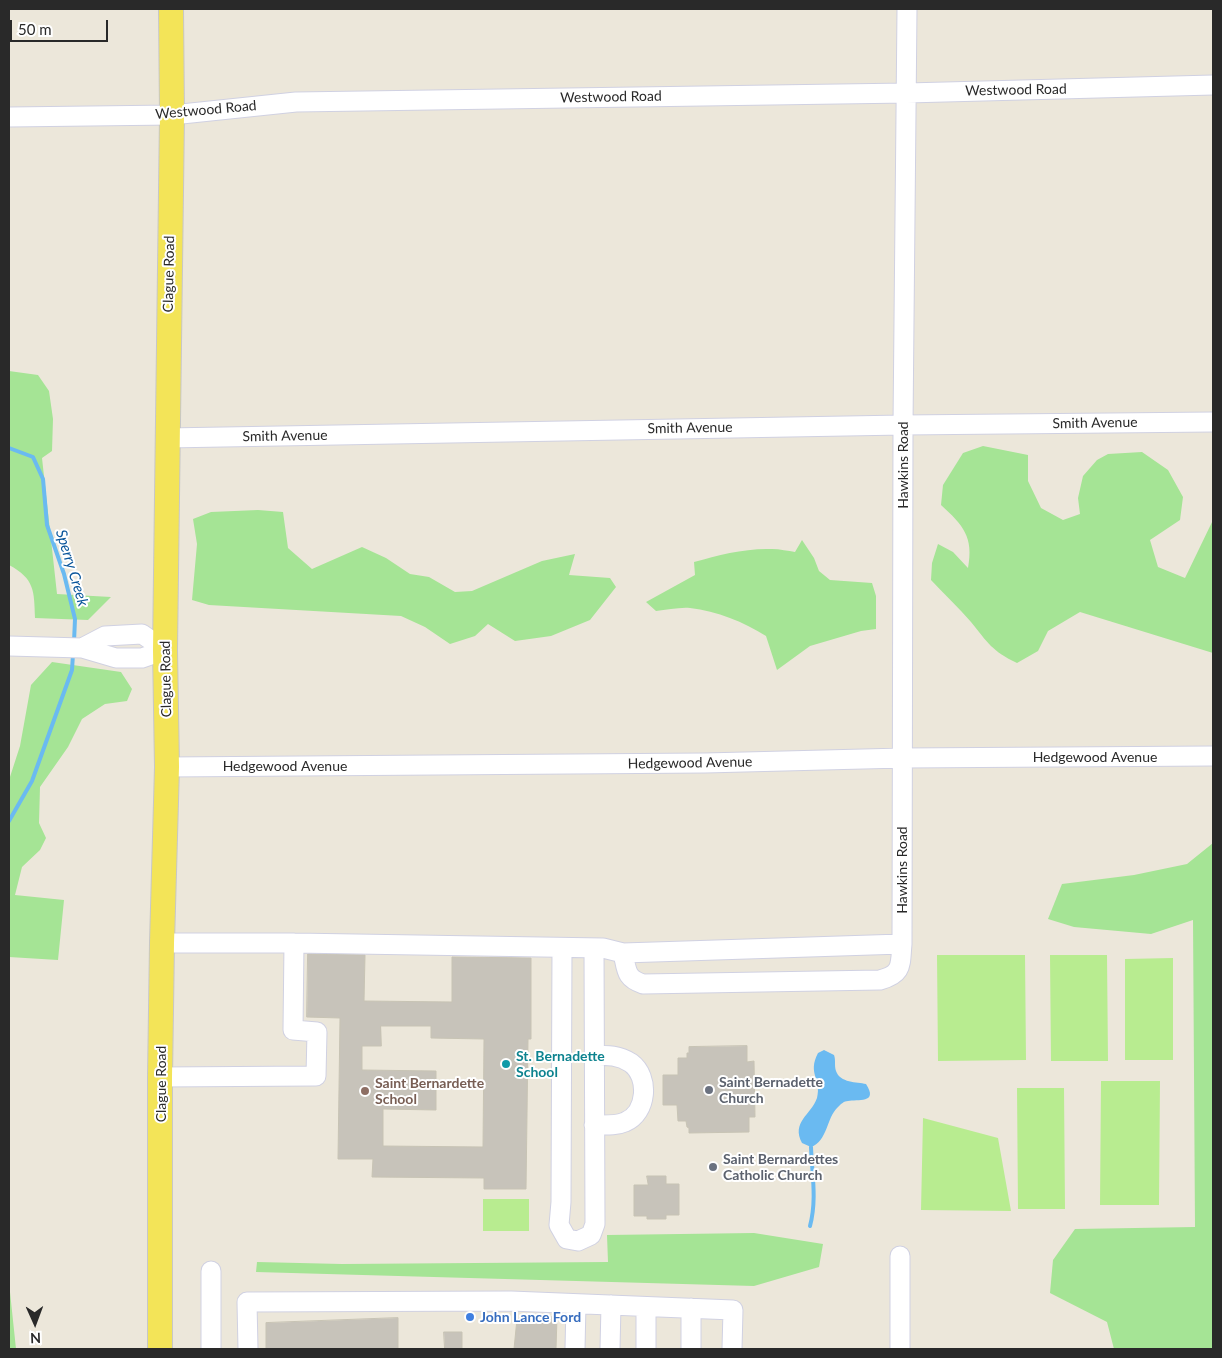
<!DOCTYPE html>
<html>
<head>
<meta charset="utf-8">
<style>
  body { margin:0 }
  #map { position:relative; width:1222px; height:1358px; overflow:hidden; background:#ece7da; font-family:Lato,sans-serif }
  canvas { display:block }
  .frame { position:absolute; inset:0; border:10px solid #292929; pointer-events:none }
  .north { position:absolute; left:10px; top:1298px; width:50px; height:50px; -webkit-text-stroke:4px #fff; paint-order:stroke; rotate:178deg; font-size:14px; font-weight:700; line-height:20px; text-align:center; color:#292929 }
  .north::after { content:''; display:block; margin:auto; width:18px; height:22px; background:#292929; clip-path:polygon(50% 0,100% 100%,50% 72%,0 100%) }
  .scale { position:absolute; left:10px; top:20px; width:98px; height:22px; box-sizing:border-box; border:2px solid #292929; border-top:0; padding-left:6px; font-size:15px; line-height:18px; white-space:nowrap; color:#292929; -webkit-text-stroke:4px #fff; paint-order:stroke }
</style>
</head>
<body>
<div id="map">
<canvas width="1222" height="1358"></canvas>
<div class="frame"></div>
<div class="north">N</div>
<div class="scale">50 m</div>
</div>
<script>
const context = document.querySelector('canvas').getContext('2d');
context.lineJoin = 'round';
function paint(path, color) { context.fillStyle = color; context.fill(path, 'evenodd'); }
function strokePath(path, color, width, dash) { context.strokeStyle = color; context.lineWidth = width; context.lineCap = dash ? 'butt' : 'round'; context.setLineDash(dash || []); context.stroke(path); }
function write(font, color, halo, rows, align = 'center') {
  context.font = font + ' Lato,sans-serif'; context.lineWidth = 4; context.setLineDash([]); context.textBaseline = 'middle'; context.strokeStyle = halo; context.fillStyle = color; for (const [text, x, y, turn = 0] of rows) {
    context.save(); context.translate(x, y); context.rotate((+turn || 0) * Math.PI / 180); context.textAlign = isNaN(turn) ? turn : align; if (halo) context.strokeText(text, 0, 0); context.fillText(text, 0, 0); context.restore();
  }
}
const green = new Path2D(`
  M9,371l29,4 11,16 4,28 -1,32 -10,7 15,136 54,3 -23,23 -53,-2c-1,-27 0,-39 -26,-53z
  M983,446l45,9v26l13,27 22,12 17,-6 -2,-16 5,-22 14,-16 11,-6 34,-2 26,18 15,27 -3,23 -30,20 8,27 27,11 28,-58v133l-133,-41 -32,19 -10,20 -21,12c-25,-12 -29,-20 -46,-41 -12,-14 -27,-28 -40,-42l1,-17 6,-19 15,8 15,16c6,-31 -5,-43 -27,-63l2,-20 20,-32z
  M258,510l25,2 5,36 24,21 50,-22 24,11 24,16 19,3 26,15 17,-1 70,-30 33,-7 -6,21 41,3 6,9 -26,33 -39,16 -36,5 -27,-17 -13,12 -25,8 -25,-17 -24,-11 -192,-11 -17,-5 5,-56 -4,-25 18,-7z
  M802,540l12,18 5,13 11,9 42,3 4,13v33l-15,2 -51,15 -33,24 -11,-34c-22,-14 -49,-25 -76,-28 -10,-1 -23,2 -34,3l-10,-9 49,-27 -1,-13c25,-7 51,-14 78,-13 8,0 16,2 23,3z
  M52,662l69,10 11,17 -5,12 -22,3 -23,15 -14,28 -28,40 -1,36 7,15 -6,12 -18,17 -7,28 49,5 -6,60 -49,-3v-177l11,-34 11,-61z
  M1213,843v506h-99l-7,-27 -57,-29 3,-33 22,-31 120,-2 -2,-307 -42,14 -77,-7 -26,-8 14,-35 72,-9 53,-11z
  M754,1233l69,11 -4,23 -65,19 -498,-14 1,-10 85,2 266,-2 -1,-27z
  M9,1292h1l6,57h-7z`);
const pitch = new Path2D(`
  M937,955h88l1,105 -88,1z
  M1050,955h57l1,106h-57z
  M1173,958v102h-48v-101z
  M1101,1081h59l-1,124h-59z
  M1017,1088h47l1,121h-47z
  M923,1118l75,20 13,73 -90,-1z
  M483,1199h46v32h-46z`);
const water = new Path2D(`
  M824,1050l10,5c2,5 0,11 2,16 4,12 21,11 30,13 13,20 -9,15 -18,17 -4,0 -7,3 -10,6 -12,11 -10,34 -27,40l-9,-4c-11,-21 9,-28 15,-45 5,-19 -10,-24 1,-45z`);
const stream = new Path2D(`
  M9,448l24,9 10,22 4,46 17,49 11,45 -1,23
  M9,821l23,-40 40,-111 1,-16
  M810,1226c7,-26 2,-52 1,-79`);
const building = new Path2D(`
  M308,954l57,1 -1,46 88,1v-45l79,1v81h-3l-2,150h-42v-11l-112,-1 1,-18h-35l2,-141 -33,-1zM381,1026h50v12l53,1 -1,108 -100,-1v-37l53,1v-39l-74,-1v-24h19z
  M747,1046v16l7,-1 1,56h-6v15l-60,1v-5l-2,-1 -1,-6h-8l-1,-16h-14v-30h15v-17h9v-5h2v-6z
  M647,1176h19v8h13v31h-13v4h-19v-3h-13v-31h14z
  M557,1317l-1,32h-42l3,-30z
  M398,1318v31h-132v-26z
  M444,1332h18v17h-17z`);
const minor = new Path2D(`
  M9,117l163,-2 124,-13 611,-9 306,-8
  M167,438l736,-13 310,-3
  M9,646l73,2 34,10h26l23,-8
  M82,648l23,-12 37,-2 23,16
  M167,767l538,-4 198,-5 310,-2
  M162,943h132l309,5 20,5 279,-9 1,-519 4,-416
  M562,948l-1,254 -2,23 8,14 11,2 13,-6 4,-11 -1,-276
  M623,953c4,17 2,25 20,31l237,-4c23,-6 20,-15 22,-36
  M594,1056c14,-1 25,-1 37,7 19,14 16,50 -6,59 -9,4 -20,3 -31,3
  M160,1077l156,-1 1,-44 -24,-2 1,-87
  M900,1256v93
  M211,1271v78
  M248,1349l-1,-47 264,-1 222,9 -1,39
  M575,1349l1,-45
  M610,1349l1,-44
  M646,1349v-42
  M691,1349v-41`);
const major = new Path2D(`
  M160,1349v-272l2,-134 5,-176 -2,-117 7,-535 -1,-106`);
const markers = [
  [506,1064,5,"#0f9aa8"],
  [709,1090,5,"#6b7280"],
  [365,1091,5,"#8d6e63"],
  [713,1167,5,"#6b7280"],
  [470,1317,5,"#3f7fe0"]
];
const streetNames = [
  ["Westwood Road",1016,90,-1],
  ["Westwood Road",611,97,-1],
  ["Westwood Road",206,110,-5],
  ["Clague Road",169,274,-89],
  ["Smith Avenue",1095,423,-1],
  ["Smith Avenue",690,428,-1],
  ["Smith Avenue",285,436,-1],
  ["Hawkins Road",903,465,-90],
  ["Clague Road",166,679,-91],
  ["Hedgewood Avenue",1095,757],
  ["Hedgewood Avenue",690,763,-1],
  ["Hedgewood Avenue",285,766],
  ["Hawkins Road",902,870,-90],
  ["Clague Road",161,1084,-90]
];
const cultureNames = [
  ["St. Bernadette",516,1056],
  ["School",516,1072]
];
const worshipNames = [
  ["Saint Bernadette",719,1082],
  ["Church",719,1098],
  ["Saint Bernardettes",723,1159],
  ["Catholic Church",723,1175]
];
const educationNames = [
  ["Saint Bernardette",375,1083],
  ["School",375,1099]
];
const shopNames = [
  ["John Lance Ford",480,1317]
];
const waterNames = [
  ["Sperry Creek",72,568,73]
];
paint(green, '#a5e495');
paint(pitch, '#b8ec90');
paint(water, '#6abaf1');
strokePath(stream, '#6abaf1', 4);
paint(building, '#c7c3ba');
strokePath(building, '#c7c3b4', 1);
strokePath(minor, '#d0d1e2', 21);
strokePath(major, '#c7c7c7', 26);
strokePath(minor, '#fff', 19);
strokePath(major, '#f3e458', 24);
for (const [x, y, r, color] of markers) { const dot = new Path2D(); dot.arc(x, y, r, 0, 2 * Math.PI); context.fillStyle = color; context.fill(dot); strokePath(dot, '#fff', 2); }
write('14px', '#292929', '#fff', streetNames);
write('bold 14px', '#0d838f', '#fff', cultureNames, 'left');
write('bold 14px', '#5b616d', '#fff', worshipNames, 'left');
write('bold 14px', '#785e54', '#fff', educationNames, 'left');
write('bold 14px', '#366cbe', '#fff', shopNames, 'left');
write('italic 15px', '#0a569b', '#fff', waterNames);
</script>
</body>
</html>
